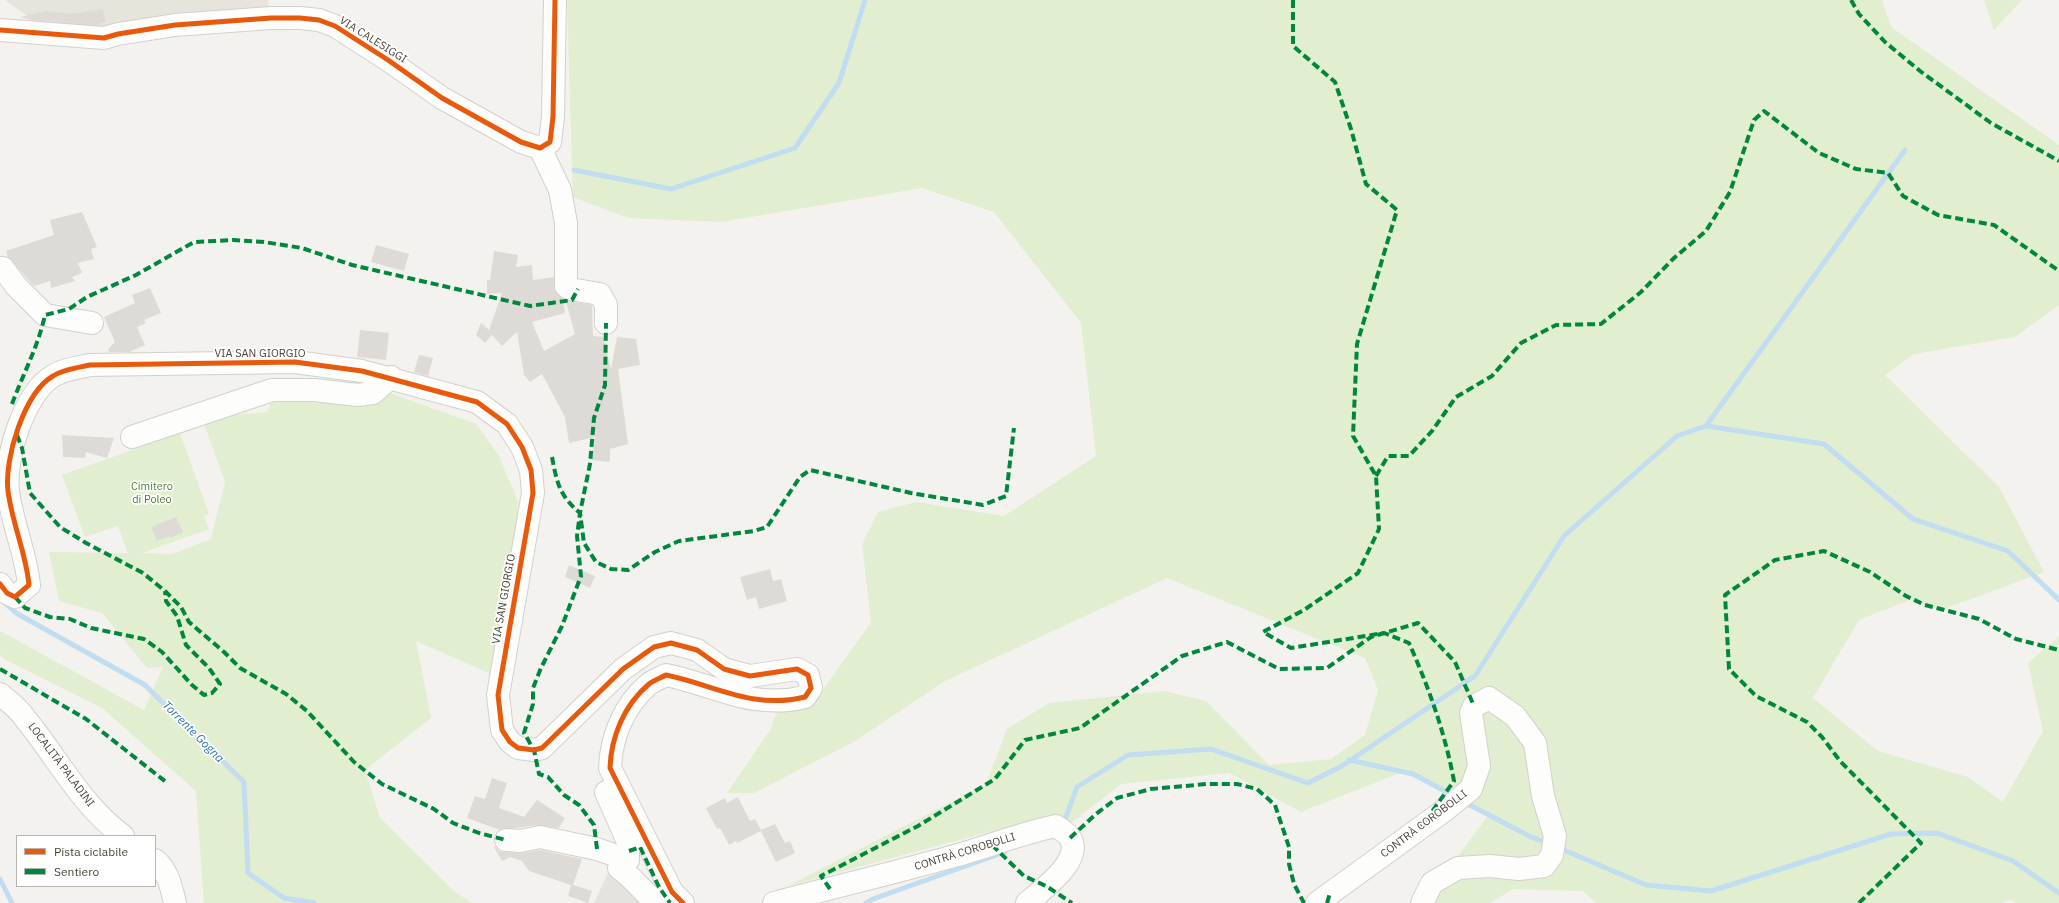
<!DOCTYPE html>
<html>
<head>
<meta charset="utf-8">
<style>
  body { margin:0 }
  #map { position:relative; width:2059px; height:903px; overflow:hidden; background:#f4f2ee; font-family:"IBM Plex Sans",sans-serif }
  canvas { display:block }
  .legend { position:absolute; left:16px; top:835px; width:140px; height:52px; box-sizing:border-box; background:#fff; border:1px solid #b7b4b0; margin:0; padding:5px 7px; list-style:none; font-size:12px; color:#4b4439 }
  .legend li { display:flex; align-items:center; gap:8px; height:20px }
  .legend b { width:20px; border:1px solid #b7b4b0 }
</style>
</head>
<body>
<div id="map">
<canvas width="2059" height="903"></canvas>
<ul class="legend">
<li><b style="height:5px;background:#e8590c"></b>Pista ciclabile</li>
<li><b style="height:5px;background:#00873e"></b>Sentiero</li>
</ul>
</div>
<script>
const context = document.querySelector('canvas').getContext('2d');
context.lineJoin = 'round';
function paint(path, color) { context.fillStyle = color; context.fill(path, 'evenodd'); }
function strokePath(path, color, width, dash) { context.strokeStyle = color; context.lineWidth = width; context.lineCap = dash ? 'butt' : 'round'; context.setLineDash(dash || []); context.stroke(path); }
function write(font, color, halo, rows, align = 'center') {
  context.font = font + ' "IBM Plex Sans",sans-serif'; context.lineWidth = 3.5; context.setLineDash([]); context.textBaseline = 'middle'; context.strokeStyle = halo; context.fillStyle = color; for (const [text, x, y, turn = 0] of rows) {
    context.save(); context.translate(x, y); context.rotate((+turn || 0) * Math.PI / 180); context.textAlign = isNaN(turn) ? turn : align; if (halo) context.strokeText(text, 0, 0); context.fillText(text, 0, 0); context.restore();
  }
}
const residential = new Path2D(`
  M5,0h263l1,8 -197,22 -38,-9z`);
const green = new Path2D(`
  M567,0h1315l9,27 168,118v160l-44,32 -101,17 -29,21 114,112 45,85 -103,38 -32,-10 -50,20 -46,78 65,53 90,26 35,25 40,-71 -15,-68 31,-27v267h-43l-5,-3 -10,3h-405l-13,-12 -70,-2 -23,14h-63l4,-11 59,-79 -85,-42 -104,41 -72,-39 -108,11 -51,40 -18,-9 -264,71 198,-102 21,-55 42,-26 115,-12 42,10 63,64 62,-6 34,-24 13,-45 -13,-32 -198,-80 -222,103 -90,60 -101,52h-27l43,-63 9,-22 45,-20 47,-65 -9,-79 16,-32 38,-10 88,14 92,-60 -15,-133 -87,-111 -72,-24 -200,34 -93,-4 -56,-21z
  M1984,0h38l-28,30z
  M376,388l100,36 23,32 19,46 -3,56 -24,116 -75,-33 15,77 -66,52 15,48 74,73 18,12h-268l-8,-112 -94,-83 -96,-48 -6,-5v-24l144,79 19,-43 -16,1 -45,-55 -43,-12 -10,-49 79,1 -10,-27 -33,11 -23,-62 118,-42 29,81 -5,2 5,13 -67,24 30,1 39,-15 14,-57 -23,-64 65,-6 6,-15z`);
const parking = new Path2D(`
  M613,862l37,41h-56z`);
const stream = new Path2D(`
  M574,170l97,19 124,-41 44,-65 26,-83
  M1706,426l199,-276
  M5,603l11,10 129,72 10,10 89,87 4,91 36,25 30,5
  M1349,760l64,14 41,22
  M1464,802l67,35 17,6
  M1063,825l14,-38 51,-32 83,-6 97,34 34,-17 133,-90 89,-140 113,-100 29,-10 118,18 89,75 95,32 51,49
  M1559,848l87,37 65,6 180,-57 46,-1 76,28 46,32
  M0,879l12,24
  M866,903l7,-4 132,-47`);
const building = new Path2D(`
  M103,9l3,13 -11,3 -64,-5 -11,-3 26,-6 24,3z
  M82,212l15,35 -6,2 3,10 -16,4 4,10 -10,4 3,4 -24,7 -1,-7 -16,5 -26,-29 -2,-6 48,-16 -4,-15z
  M376,245l33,9 -5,17 -33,-9z
  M494,251l24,4 -2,12 16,-2 1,15 21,-3 1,14 8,8 2,14 -33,9 12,29 31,-17 -9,-32 3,-1 23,4 1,31 10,1 8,32 6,-32 19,2 4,26 -22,4 10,75 -18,5v13l-18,-2 3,-23 -26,6 -4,-26 -23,-43 -12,8 -6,-7 -7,-43 -15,14 -10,-11 -7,8 -9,-8 5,-12 8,7 13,-37 -15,1v-14h3z
  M150,288l11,25 -17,7 2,3 -9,4 8,18 -16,7h-20l-1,-3 7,-7 -11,-25 31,-14 -3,-8z
  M360,330l29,3 -3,27 -29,-3z
  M419,355l14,3 -5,18 -14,-4z
  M62,435l52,3 -7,20 -21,-6 -1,6 -22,-1z
  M176,517l7,15 -12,6 -1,-2 -13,5 -6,-14z
  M569,565l26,11 -5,12 -25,-11z
  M770,569l3,12 8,-2 6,22 -28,8 -3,-12 -9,3 -7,-23z
  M492,778l15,5 -8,25 25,9 13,-17 28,18 -6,10 -21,-3 -38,5 -33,-12 8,-22 10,3z
  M738,797l12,24 5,-2 6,11 14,-6 10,19 5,-2 5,12 -19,9 -15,-31 -24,12 -1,-2 -7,4 -9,-17 -3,1 -11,-21 19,-10 2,5z
  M495,846l4,5 6,1 17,1 18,-3 42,9 -9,26 19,6 -4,12 -20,-7 3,-11 -42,-14 -7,-10 -12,-4 -8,4 -8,-14z`);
const minor = new Path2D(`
  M0,30l104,8 14,-4 57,-9 96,-7h29l19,2 16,6 53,34 54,38 79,44 19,6 10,-6 3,-25 2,-117
  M540,148l20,42 6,33v63l4,3 30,5 6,11v18
  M0,268h3l13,18 29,29 47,8
  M132,437l140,-47h42l43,5 16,-2 18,-16
  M0,584l7,9 8,4 14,-12c-3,-32 -17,-62 -21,-94 -4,-32 16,-98 45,-115 11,-7 24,-8 37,-11l205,-3 67,9 115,31 30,22 15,23 9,23 2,23 -35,202 4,35 8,12 8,6 16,2 8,-2 81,-79 31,-22 17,-4 26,7 27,19 26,7 47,-7 11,6 3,13 -6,9c-52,13 -90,-12 -139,-22 -5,3 -12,5 -17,9 -25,21 -38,53 -39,84l62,124 11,11
  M0,694c8,7 18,14 24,23 33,40 57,88 99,119
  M506,840l14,1 20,-4 57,12 31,11v-18l-22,-50
  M155,860c13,11 16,26 20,43
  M619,868l9,7 28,28
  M774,903c60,-16 120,-30 180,-47 34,-9 67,-23 102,-30 4,3 11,7 14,12 14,23 -29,52 -43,65
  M1317,903l128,-93 26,-21 8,-23 -8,-53 3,-7 15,-8 26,18 20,27 8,53 12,40 -3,19 -8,11 -25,3 -29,-3 -32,2 -26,15 -10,20`);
const quiet = new Path2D(`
  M1293,0v46l42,36 16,47 15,55 31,26 -40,134 -4,92 23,40 3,53 -21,44 -54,37 -41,22 28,16 93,-15 25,10c20,45 36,90 45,138l-34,47
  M1851,0l8,14 26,28 35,29 71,52 68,38
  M12,404c11,-30 26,-57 33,-89l24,-6 18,-12 49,-22 58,-33 40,-2 30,2 38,6 50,17 178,41 42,-6 6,-11
  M17,435l5,13 8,45 30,34 26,16 57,30 22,18 16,16 8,15 35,30 16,16 46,26 21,17 47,51 28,22 52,25 19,14 26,10 27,7
  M552,457c5,26 7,38 28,56l4,30 12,19 15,7 17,1 27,-18 24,-11 75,-10 13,-4 33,-50 10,-7 101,23 72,12 23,-9 8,-68
  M1376,476l12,-20h21l23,-25 24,-34 36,-21 29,-33 35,-18 45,-1 40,-32 33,-34 32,-27 24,-39 24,-72 10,-9 55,42 37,16 32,4 15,23 35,19 56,10 65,46
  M15,597l10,11 25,9 20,2 21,9 53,11 18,13 30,33 12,10 8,-2 8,-9 -11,-16 -23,-23 -9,-29 -11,-15 -1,-10
  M0,669l86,50 80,63
  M1070,838l26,-24 21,-16 34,-9 56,-5h30l20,5 18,16 14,42v17l5,20 10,19
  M992,845l32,31 22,10 26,17
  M597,849l-3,-24 -15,-20 -15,-10 -16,-18 -9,-3 -5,-24 -10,-17 9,-29v-16l8,-20 21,-42 19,-50 -4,-40 3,-23 10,-49 4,-46 11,-33 1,-62
  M629,851l11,-4 19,40 11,16
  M830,889l-9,-13 97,-50 77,-47 30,-39 55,-12 102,-72 45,-14 52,27 48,-1 44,-31 47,-14 37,39 19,44
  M1327,903l3,-10
  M1859,903l62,-60 -81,-82 -18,-24 -15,-15 -51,-26 -27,-27 -4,-74 50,-35 49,-9 46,21 36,24 19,9 54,14 37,20 43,11`);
const cycleway = new Path2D(`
  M0,30l104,8 14,-4 57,-9 96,-7h29l19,2 16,6 53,34 54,38 79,44 19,6 10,-6 3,-25 2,-117
  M0,584l7,9 8,4 14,-12c-3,-32 -17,-62 -21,-94 -4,-32 16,-98 45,-115 11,-7 24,-8 37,-11l205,-3 67,9 115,31 30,22 15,23 9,23 2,23 -35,202 4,35 8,12 8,6 16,2 8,-2 81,-79 31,-22 17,-4 26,7 27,19 26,7 47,-7 11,6 3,13 -6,9c-52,13 -90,-12 -139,-22 -5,3 -12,5 -17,9 -25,21 -38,53 -39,84l62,124 11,11`);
const streetNames = [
  ["VIA CALESIGGI",373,40,32],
  ["VIA SAN GIORGIO",260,354],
  ["VIA SAN GIORGIO",504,599,-80],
  ["LOCALITÀ PALADINI",61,765,53],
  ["CONTRÀ COROBOLLI",1424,824,-37],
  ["CONTRÀ COROBOLLI",965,852,-17]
];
const parkNames = [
  ["Cimitero",152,487],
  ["di Poleo",152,500]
];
const waterNames = [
  ["Torrente Gogna",193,732,45]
];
paint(residential, '#e7e4dc');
paint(green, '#e1eecf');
paint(parking, '#e6e3df');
strokePath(stream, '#c0ddf1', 5);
paint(building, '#dedbd6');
strokePath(minor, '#d2d0cb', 24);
strokePath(minor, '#fdfdfc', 22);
strokePath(quiet, '#00873e', 4, [8, 4]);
strokePath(cycleway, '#e8590c', 5);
write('11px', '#4b4439', '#fff', streetNames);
write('11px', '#4a7f2a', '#fff', parkNames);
write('italic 12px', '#2e7ab2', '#fff', waterNames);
</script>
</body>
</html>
